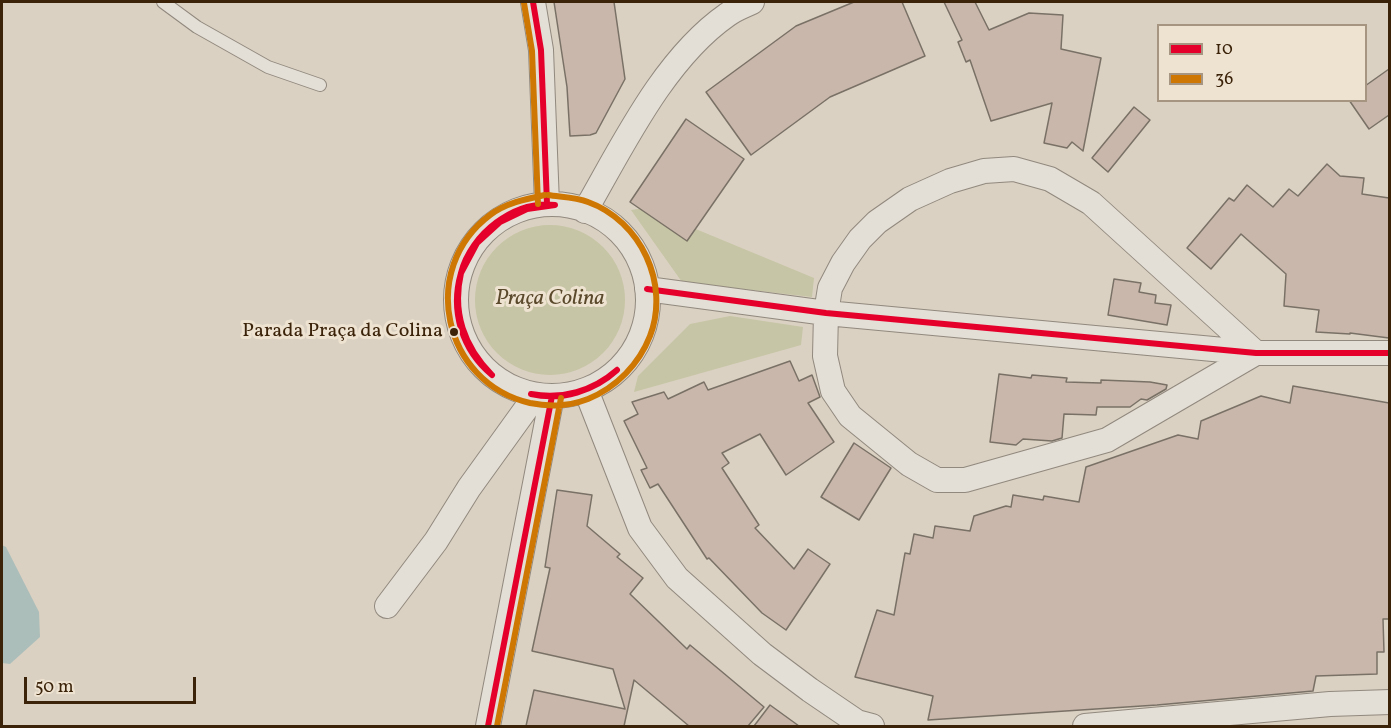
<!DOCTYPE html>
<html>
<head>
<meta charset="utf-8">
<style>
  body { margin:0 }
  #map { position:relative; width:1391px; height:728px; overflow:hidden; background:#dad1c2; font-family:Vollkorn,serif }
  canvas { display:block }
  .frame { position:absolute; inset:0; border:3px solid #3b230a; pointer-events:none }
  .legend { position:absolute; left:1157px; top:24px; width:210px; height:78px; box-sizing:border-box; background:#eee2d1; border:2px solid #a69681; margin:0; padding:8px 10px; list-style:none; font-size:18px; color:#3b230a }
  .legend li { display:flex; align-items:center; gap:12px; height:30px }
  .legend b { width:30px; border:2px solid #a69681 }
  .scale { position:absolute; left:24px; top:677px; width:172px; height:27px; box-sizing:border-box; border:3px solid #3b230a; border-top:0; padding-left:8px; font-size:18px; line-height:21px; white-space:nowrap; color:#3b230a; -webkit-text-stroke:4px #eee2d1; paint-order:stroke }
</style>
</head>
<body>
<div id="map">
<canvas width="1391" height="728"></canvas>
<div class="frame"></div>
<ul class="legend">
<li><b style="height:8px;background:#e4002b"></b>10</li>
<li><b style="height:8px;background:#ce7702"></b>36</li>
</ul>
<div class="scale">50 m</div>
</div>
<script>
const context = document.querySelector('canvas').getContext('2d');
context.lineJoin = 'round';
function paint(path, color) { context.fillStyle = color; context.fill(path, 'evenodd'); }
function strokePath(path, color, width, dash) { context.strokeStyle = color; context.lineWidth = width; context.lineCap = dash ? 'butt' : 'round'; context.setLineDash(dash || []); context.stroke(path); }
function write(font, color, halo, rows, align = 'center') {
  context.font = font + ' Vollkorn,serif'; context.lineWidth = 6; context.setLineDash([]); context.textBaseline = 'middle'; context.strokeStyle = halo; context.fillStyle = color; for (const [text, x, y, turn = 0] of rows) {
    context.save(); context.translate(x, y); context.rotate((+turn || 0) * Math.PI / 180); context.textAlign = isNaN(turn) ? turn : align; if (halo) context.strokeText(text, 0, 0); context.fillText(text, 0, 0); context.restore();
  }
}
const green = new Path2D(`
  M645,208l169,70 -2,19 -130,-15 -51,-72z
  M475 300a75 75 0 1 1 150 0a75 75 0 1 1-150 0Z
  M730,316l73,11 -2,18 -167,47 4,-16 52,-52z`);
const water = new Path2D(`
  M2,545l4,2 33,65 1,25 -30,27 -8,-1z`);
const building = new Path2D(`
  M554,2h60l11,77 -29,54 -6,2 -20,1 -3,-49z
  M854,2h48l23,54 -95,41 -79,58 -45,-63 90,-66z
  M944,2h31l14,28 40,-17 34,2 -2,34 40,9 -18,93 -11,-9 -5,6 -23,-5 8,-40 -61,18 -21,-61 -4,2 -8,-20 4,-2z
  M1389,69v46l-20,14 -20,-29h16v-14z
  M1134,107l16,13 -42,52 -16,-14z
  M686,119l58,40 -57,82 -57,-39z
  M1327,164l13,12 24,2 -2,16 27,4v140l-39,-5v1l-34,-2 3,-22 -35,-4 2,-32 -45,-40 -30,35 -24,-21 42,-50 5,3 13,-16 26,22 16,-18 9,7z
  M1114,279l27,4 -2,9 17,3 -1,8 16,2 -4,20 -59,-10z
  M790,361l9,20 13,-6 8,22 -12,6 26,39 -48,33 -26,-41 -38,19 7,10 -7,5 37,57 -4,3 39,41 14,-20 22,15 -44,66 -24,-17 -53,-55 -2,1 -49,-75 -8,4 -9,-18 6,-2 -23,-47 14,-7 -6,-12 32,-10 4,7 36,-17 4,8z
  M999,374l32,4 1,-3 35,3 -1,4 35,1v-3l49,2 17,3 -1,4 -19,11 -6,-1 -11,8h-33l-1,8 -32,-1 -2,24 -10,3 -29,-2 -7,6 -26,-3z
  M1293,386l96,17v216h-6l1,33h-7v22l-61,2 -3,15 -156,14 -229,15 5,-24 -78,-19 22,-67 17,5 11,-62 5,1 4,-20 19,4 2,-12 35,5 4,-15 32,-10 5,1 2,-12 30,5 1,-4 35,6 7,-35 92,-32 20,4 3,-18 60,-25 29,7z
  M854,443l37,25 -32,52 -38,-23z
  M557,490l35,5 -5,31 33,28 -3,3 26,21 -13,16 57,55 3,-4 74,62 -16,19h-59l-55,-46 -10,46h-98l8,-36 91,19 -12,-40 -81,-18 18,-83 -5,-1z
  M770,705l29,21h-45z`);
const service = new Path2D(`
  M163,2l34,25 71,40 52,18`);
const minor = new Path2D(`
  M533,2l8,48 6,154
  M1014,169l36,10 41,24 165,150 -149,87 -142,40h-28l-28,-16 -59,-48 -17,-25 -8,-35 1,-43 4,-25 13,-25 17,-24 17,-17 33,-23 40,-18 34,-10z
  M456 300a96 96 0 1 1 192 0a96 96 0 1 1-192 0Z
  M585,211c38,-66 79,-152 142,-196 8,-6 17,-9 25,-13
  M647,289l179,24 430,40h134
  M586,390l54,138 37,50 85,76 48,36 47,32 15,4
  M387,606l49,-65 33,-53 67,-93
  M488,726l64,-330
  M1085,726l245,-22 60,-2`);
const bus1 = new Path2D(`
  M533,2l8,48 6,154
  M461,273c-9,39 3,74 31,102
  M461,273c-11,38 1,77 31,102
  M461,273c10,-39 53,-73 94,-68
  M461,273l16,-30 23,-21 27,-13 28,-4
  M647,289l179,24 430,40h134
  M531,394c31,6 62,-3 86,-24
  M531,394c31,7 63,-3 86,-24
  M488,726l64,-330`);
const bus2 = new Path2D(`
  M524,3l8,48 6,153
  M545,195c-19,4 -39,8 -55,20 -72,54 -47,168 40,188 20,4 40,3 58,-4 29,-12 51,-35 62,-63 20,-52 -9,-115 -62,-134 -12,-5 -27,-5 -40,-7
  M497,726l64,-328`);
const markers = [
  [454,332,5,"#3b230a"]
];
const busNames = [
  ["Parada Praça da Colina",443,332]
];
const parkNames = [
  ["Praça Colina",550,300]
];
paint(green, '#c6c5a5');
paint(water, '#acbeba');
paint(building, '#c9b7ab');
strokePath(building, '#7a7166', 1.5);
strokePath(service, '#91897e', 14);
strokePath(minor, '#91897e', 26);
strokePath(service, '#e3ded6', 12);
strokePath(minor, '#e3ded6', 24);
strokePath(bus1, '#e4002b', 6);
strokePath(bus2, '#ce7702', 6);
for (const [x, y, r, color] of markers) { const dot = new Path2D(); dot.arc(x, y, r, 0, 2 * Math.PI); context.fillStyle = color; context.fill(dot); strokePath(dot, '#eee2d1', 2); }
write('20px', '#3b230a', '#eee2d1', busNames, 'right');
write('italic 22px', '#5a492b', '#eee2d1', parkNames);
</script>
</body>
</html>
